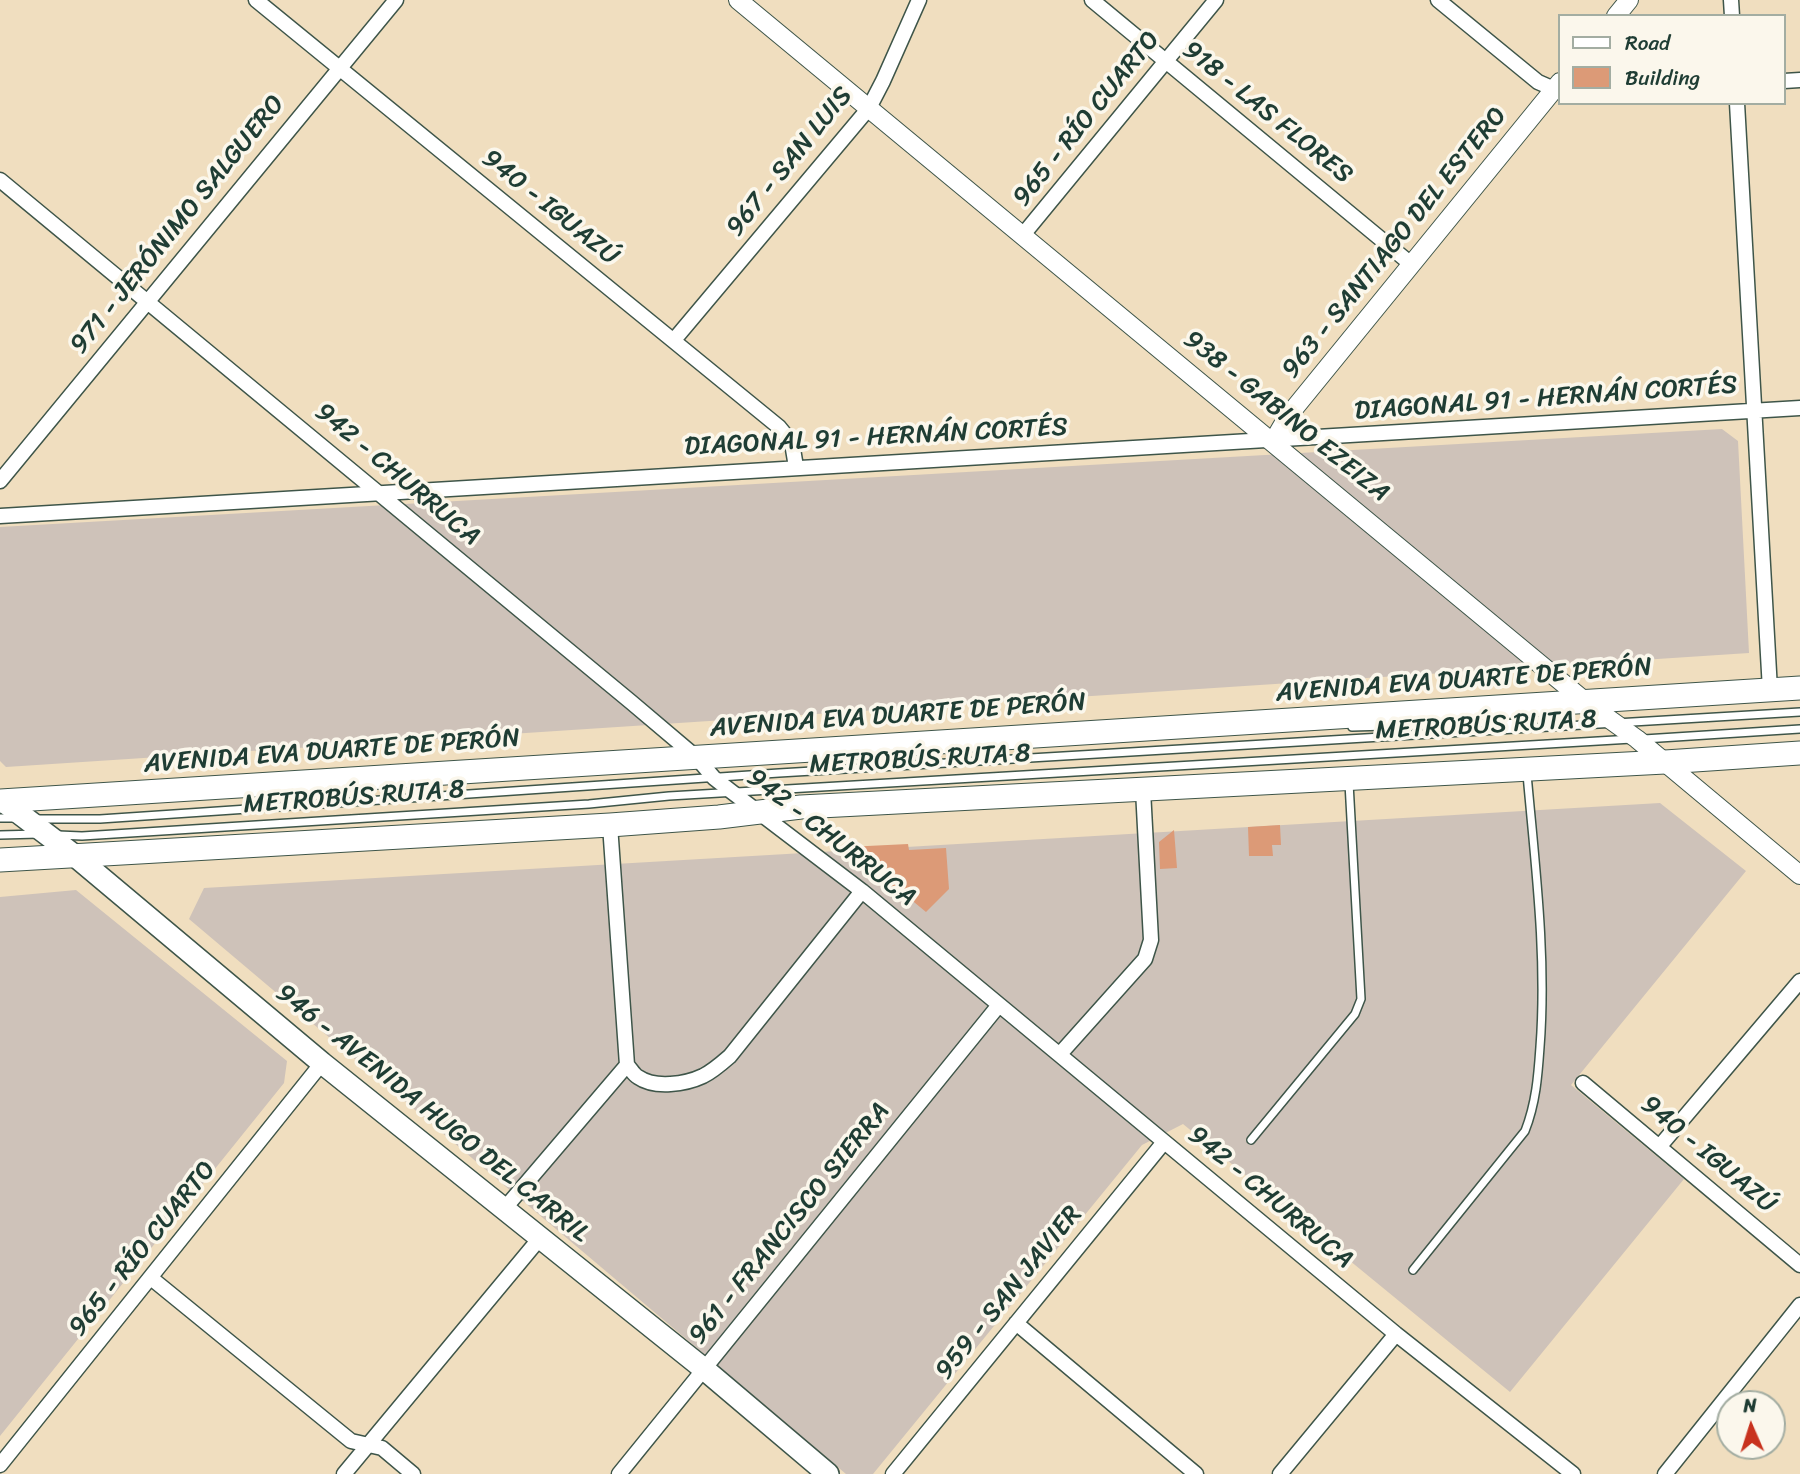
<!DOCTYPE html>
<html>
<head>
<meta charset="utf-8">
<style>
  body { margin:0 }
  #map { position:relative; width:1800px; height:1474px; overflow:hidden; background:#f0debf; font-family:Sriracha,sans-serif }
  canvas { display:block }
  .legend { position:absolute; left:1558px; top:14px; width:228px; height:91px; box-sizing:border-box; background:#fbf7ec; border:2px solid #a3ada2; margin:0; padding:9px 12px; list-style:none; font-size:21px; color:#1f3d34 }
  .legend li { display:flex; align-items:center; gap:14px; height:35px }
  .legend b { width:35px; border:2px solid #a3ada2 }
  .north { position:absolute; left:1716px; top:1390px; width:70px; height:70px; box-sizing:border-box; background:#fbf7ec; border:2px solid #a3ada2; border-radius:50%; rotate:357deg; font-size:19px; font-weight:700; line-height:28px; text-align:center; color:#1f3d34 }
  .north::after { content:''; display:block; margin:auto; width:24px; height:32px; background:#c8321e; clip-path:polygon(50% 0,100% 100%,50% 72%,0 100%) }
</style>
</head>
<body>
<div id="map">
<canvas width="1800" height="1474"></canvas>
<ul class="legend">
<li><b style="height:9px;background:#fff"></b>Road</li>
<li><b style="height:19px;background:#dc9a77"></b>Building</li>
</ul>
<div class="north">N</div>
</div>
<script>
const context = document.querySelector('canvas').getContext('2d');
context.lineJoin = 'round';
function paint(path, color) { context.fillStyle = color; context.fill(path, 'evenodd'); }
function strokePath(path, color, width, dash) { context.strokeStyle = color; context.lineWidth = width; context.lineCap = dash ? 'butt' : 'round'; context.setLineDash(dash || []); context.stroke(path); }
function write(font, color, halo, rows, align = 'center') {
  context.font = font + ' Sriracha,sans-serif'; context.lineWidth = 7; context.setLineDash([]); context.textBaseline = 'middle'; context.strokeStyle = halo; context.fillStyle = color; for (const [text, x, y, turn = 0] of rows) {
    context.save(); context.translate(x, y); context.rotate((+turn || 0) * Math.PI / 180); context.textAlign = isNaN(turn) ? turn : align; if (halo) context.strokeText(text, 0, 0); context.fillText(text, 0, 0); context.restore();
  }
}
const industrial = new Path2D(`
  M1722,429l16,12 11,212 -1743,114 -6,-6v-234z
  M1660,803l86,68 -175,214 113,94 -174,213 -327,-268 -41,21 -269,329h-27l-657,-555 15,-31z
  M76,890l211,171 -3,22 -284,353v-539z`);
const building = new Path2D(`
  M1280,825l1,20h-9l1,11h-24l-1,-29z
  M1174,830l3,38 -17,1 -1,-27z
  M908,844l1,6 37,-2 3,41 -23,23 -29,-24 -5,4 -45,-45z`);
const service = new Path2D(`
  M1352,727l140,-4 37,1
  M1644,739l156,-10
  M0,818h18
  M37,819h63l679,-46 1021,-61
  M0,835l39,-1
  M58,835l24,1 507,-32 80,-8 963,-57
  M1251,1140l104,-126 6,-15 -12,-216
  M1413,1270l112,-139c11,-28 13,-55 15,-84 7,-91 -5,-183 -13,-273`);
const minor = new Path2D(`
  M256,0l523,427 13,16 4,24
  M1092,0l319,264
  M1438,0l100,82 16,7h6
  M1731,0l1,16
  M1784,81l16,-1
  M1737,103l33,587
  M0,180l631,522 65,55 18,21 18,14 130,99 534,443 177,140
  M1022,236l194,-236
  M674,340l195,-232 14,-27 36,-81
  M0,481l396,-481
  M0,516l1800,-108
  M610,825l17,240
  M1060,1054l85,-95 6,-19 -8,-150
  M627,1065c4,4 7,10 11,12 17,12 48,7 65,-1 10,-5 19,-13 27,-20l132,-165
  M1583,1083l217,182
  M1660,1146l140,-165
  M505,1208l122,-143
  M151,1278l200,163 31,7 31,26
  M1016,1323l180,151
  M0,1465l322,-402
  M344,1474l196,-236
  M619,1474l380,-469
  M893,1474l271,-332
  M1280,1474l116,-140
  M1665,1474l135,-169`);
const tertiary = new Path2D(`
  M738,0c283,234 567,467 849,703l50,36 163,136
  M1616,16l13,-16
  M1274,440l14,-24 272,-334`);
const secondary = new Path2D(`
  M3,801l71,54 248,208 382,306 124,105`);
const primary = new Path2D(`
  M0,801l1800,-113
  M0,860l610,-35 109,-8 82,-10 864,-45 135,-9`);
const streetNames = [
  ["918 - LAS FLORES",1267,113,39],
  ["965 - RÍO CUARTO",1087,119,-51],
  ["967 - SAN LUIS",790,162,-51],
  ["940 - IGUAZÚ",550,208,39],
  ["971 - JERÓNIMO SALGUERO",178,225,-51],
  ["963 - SANTIAGO DEL ESTERO",1395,243,-51],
  ["DIAGONAL 91 - HERNÁN CORTÉS",1546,399,-4],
  ["938 - GABINO EZEIZA",1286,417,39],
  ["DIAGONAL 91 - HERNÁN CORTÉS",876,438,-3],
  ["942 - CHURRUCA",397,475,40],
  ["AVENIDA EVA DUARTE DE PERÓN",1464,681,-4],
  ["AVENIDA EVA DUARTE DE PERÓN",898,716,-4],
  ["METROBÚS RUTA 8",1486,726,-3],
  ["AVENIDA EVA DUARTE DE PERÓN",332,752,-4],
  ["METROBÚS RUTA 8",920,760,-3],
  ["METROBÚS RUTA 8",354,798,-4],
  ["942 - CHURRUCA",831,838,38],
  ["946 - AVENIDA HUGO DEL CARRIL",432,1114,39],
  ["940 - IGUAZÚ",1708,1155,40],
  ["942 - CHURRUCA",1270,1198,40],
  ["961 - FRANCISCO SIERRA",790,1224,-51],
  ["965 - RÍO CUARTO",143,1249,-51],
  ["959 - SAN JAVIER",1009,1293,-51]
];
paint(industrial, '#cec2b9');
paint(building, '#dc9a77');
strokePath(service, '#3e5549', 10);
strokePath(minor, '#3e5549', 17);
strokePath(tertiary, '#3e5549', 20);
strokePath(secondary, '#3e5549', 24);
strokePath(primary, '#3e5549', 25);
strokePath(service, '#fff', 7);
strokePath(minor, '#fff', 14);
strokePath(tertiary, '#fff', 18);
strokePath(secondary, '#fff', 21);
strokePath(primary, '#fff', 23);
write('26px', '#1f3d34', '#fbf7ec', streetNames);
</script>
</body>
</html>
